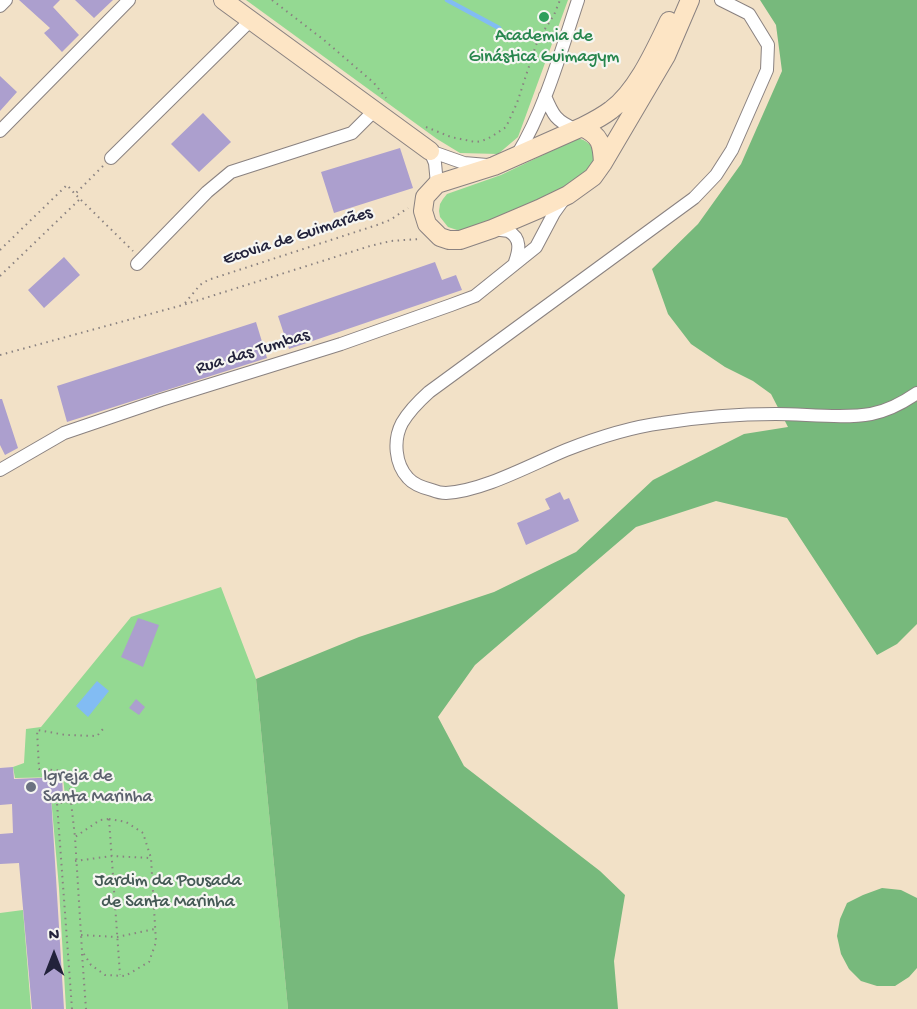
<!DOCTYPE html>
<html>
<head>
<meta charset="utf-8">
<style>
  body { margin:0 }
  #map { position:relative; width:917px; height:1009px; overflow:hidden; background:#f2e1c7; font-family:"Gochi Hand",sans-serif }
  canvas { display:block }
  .north { position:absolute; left:24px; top:925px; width:60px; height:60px; -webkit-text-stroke:4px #f6f6f2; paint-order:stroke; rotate:0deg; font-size:16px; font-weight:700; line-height:24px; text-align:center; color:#22223b }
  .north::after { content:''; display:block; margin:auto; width:21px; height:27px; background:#22223b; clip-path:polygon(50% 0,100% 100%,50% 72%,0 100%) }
</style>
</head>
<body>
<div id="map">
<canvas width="917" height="1009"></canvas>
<div class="north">N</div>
</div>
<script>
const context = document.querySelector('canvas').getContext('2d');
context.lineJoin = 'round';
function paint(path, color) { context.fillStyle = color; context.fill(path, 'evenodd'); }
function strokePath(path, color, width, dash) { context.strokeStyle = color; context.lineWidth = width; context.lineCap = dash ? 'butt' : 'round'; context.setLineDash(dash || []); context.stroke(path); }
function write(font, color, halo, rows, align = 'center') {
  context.font = font + ' "Gochi Hand",sans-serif'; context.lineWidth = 4.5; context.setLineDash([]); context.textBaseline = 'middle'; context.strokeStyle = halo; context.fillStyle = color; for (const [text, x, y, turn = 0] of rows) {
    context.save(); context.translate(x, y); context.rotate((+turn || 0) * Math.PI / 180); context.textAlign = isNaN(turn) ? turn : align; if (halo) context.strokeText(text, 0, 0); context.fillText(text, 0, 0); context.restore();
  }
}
const green = new Path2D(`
  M246,0h322l-50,137 -20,17 -38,-1 -23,-14z
  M574,138c15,1 19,9 22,22l-11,16 -61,33 -64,22 -12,-4 -8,-10 -1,-6 1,-7 3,-5 4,-5 54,-19 42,-20 21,-13z
  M221,587l35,92 32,330h-222l-7,-121 -8,-91 14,-1 -2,-19 -48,1 -2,-11 11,-4 2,-34 15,-2 90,-110z
  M23,910l8,99h-31v-96z`);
const forest = new Path2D(`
  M760,0h157v624l-20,20 -20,11 -90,-137 -71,-17 -80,26 -161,138 -37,52 26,49 136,105 25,24 -11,66 4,48h-330l-32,-330 103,-42 135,-45 82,-40 77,-72 91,-46 44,-7 -17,-33 -18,-13 -28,-14 -34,-23 -23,-30 -16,-45 46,-45 43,-60 41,-93 -6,-46z
  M882,888l19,2 16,8v70l-8,9 -14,9h-18l-16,-5 -12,-12 -8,-15 -4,-18 3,-17 7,-16 16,-8z`);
const water = new Path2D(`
  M97,681l12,10 -21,26 -12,-11z`);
const stream = new Path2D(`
  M447,0l52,28`);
const building = new Path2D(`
  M19,0h41l-7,7 26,28 -17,17 -18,-19 6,-5z
  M75,0h38l-19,18z
  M0,76l17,16 -17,19z
  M203,113l28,29 -32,30 -28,-28z
  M400,148l13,40 -79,25 -13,-41z
  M64,257l16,18 -36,33 -16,-18z
  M435,262l7,18 14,-5 6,15 -173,59 -11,-33z
  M256,322l11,36 -200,64 -10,-36z
  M0,399h2l16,49 -13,7 -5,-10z
  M560,492l4,8 5,-2 10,23 -53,24 -9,-22 33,-14 -5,-10z
  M138,618l21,7 -16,42 -22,-10z
  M136,699l9,8 -6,8 -10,-7z
  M13,767l1,12 48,-2 1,18 -12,1 13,213h-32l-13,-146 -19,1v-30l13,-1 -1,-29 -12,1v-37z`);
const path = new Path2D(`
  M272,0l52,40 50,43 12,15
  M426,127l25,10 24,5 7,-1 9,-4 15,-10 11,-24 19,-58 7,-13 11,-17 6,-15
  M103,166l-28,28 58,57
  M0,250l67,-65 8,9
  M0,276l80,-77
  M185,303l15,-18 8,-5 169,-55 13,-5 18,-12
  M0,355l183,-50 187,-59 21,-5 28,-2
  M71,802l-2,-31 -30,-2 -2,-39 29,5 31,1 6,-7
  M109,819l17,3 17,11 8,25 5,84 -7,20 -24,14 -20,-1 -14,-10 -9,-14 -7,-114 25,-17z
  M109,819l11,156
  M75,861l37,-5 38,2
  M81,935l36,2 38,-8
  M82,954l4,55
  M72,1009l-15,-206 14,-1 4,35`);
const street = new Path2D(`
  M721,0l28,14 19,31 -1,25 -35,80 -16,25 -22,23 -265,194c-10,9 -20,19 -27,31 -9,17 -7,41 6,55 6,7 16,10 24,12 5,2 9,3 14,3 37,-2 84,-28 120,-43 28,-11 66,-23 96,-27 38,-6 76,-9 114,-9 29,0 68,5 95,0 16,-3 33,-12 46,-21
  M0,6l6,-6
  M545,96c8,19 11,25 30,33
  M0,131l129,-131
  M430,151l34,12 23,2
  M430,151l5,12 2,21
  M517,155c28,-46 44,-104 61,-155
  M111,158l140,-138
  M493,229c4,1 11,1 15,2 14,7 11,20 7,31
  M137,264l70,-72 24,-20 121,-39 22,-22
  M0,470l64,-37 97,-33 180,-56 110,-39 24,-9 61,-49 18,-34 10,-14`);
const secondary = new Path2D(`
  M223,0l207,151
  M582,127c10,-5 20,-10 29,-17 26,-19 44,-60 58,-89
  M603,163c-1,-19 -2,-27 -21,-36l-88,39 -57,18 -12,13 -2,14 4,13 13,13 9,3h11l32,-11 47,-20 29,-14 25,-18 10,-14 63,-107 24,-56`);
const markers = [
  [544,17,6,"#2e9e5b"],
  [31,787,6,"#6b7280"]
];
const leisureNames = [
  ["Academia de",544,37],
  ["Ginástica Guimagym",544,58]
];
const streetNames = [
  ["Ecovia de Guimarães",298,237,-18],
  ["Rua das Tumbas",253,353,-17]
];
const worshipNames = [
  ["Igreja de",43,777],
  ["Santa Marinha",43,798]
];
const parkNames = [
  ["Jardim da Pousada",168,882],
  ["de Santa Marinha",168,903]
];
paint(green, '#94d992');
paint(forest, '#77b97c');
paint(water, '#82bcf3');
strokePath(stream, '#82bcf3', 4.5);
paint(building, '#ac9fce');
strokePath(street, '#8a8281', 14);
strokePath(secondary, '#8a8281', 20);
strokePath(path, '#8a8281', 2, [1.5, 4.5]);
strokePath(street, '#fff', 12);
strokePath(secondary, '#fde5c5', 18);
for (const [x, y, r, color] of markers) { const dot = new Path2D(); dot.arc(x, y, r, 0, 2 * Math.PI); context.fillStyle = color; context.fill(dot); strokePath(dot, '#f6f6f2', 2); }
write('18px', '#27864d', '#f6f6f2', leisureNames);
write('18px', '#22223b', '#f6f6f2', streetNames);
write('18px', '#5b616d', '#f6f6f2', worshipNames, 'left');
write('18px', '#445955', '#f6f6f2', parkNames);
</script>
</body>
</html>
